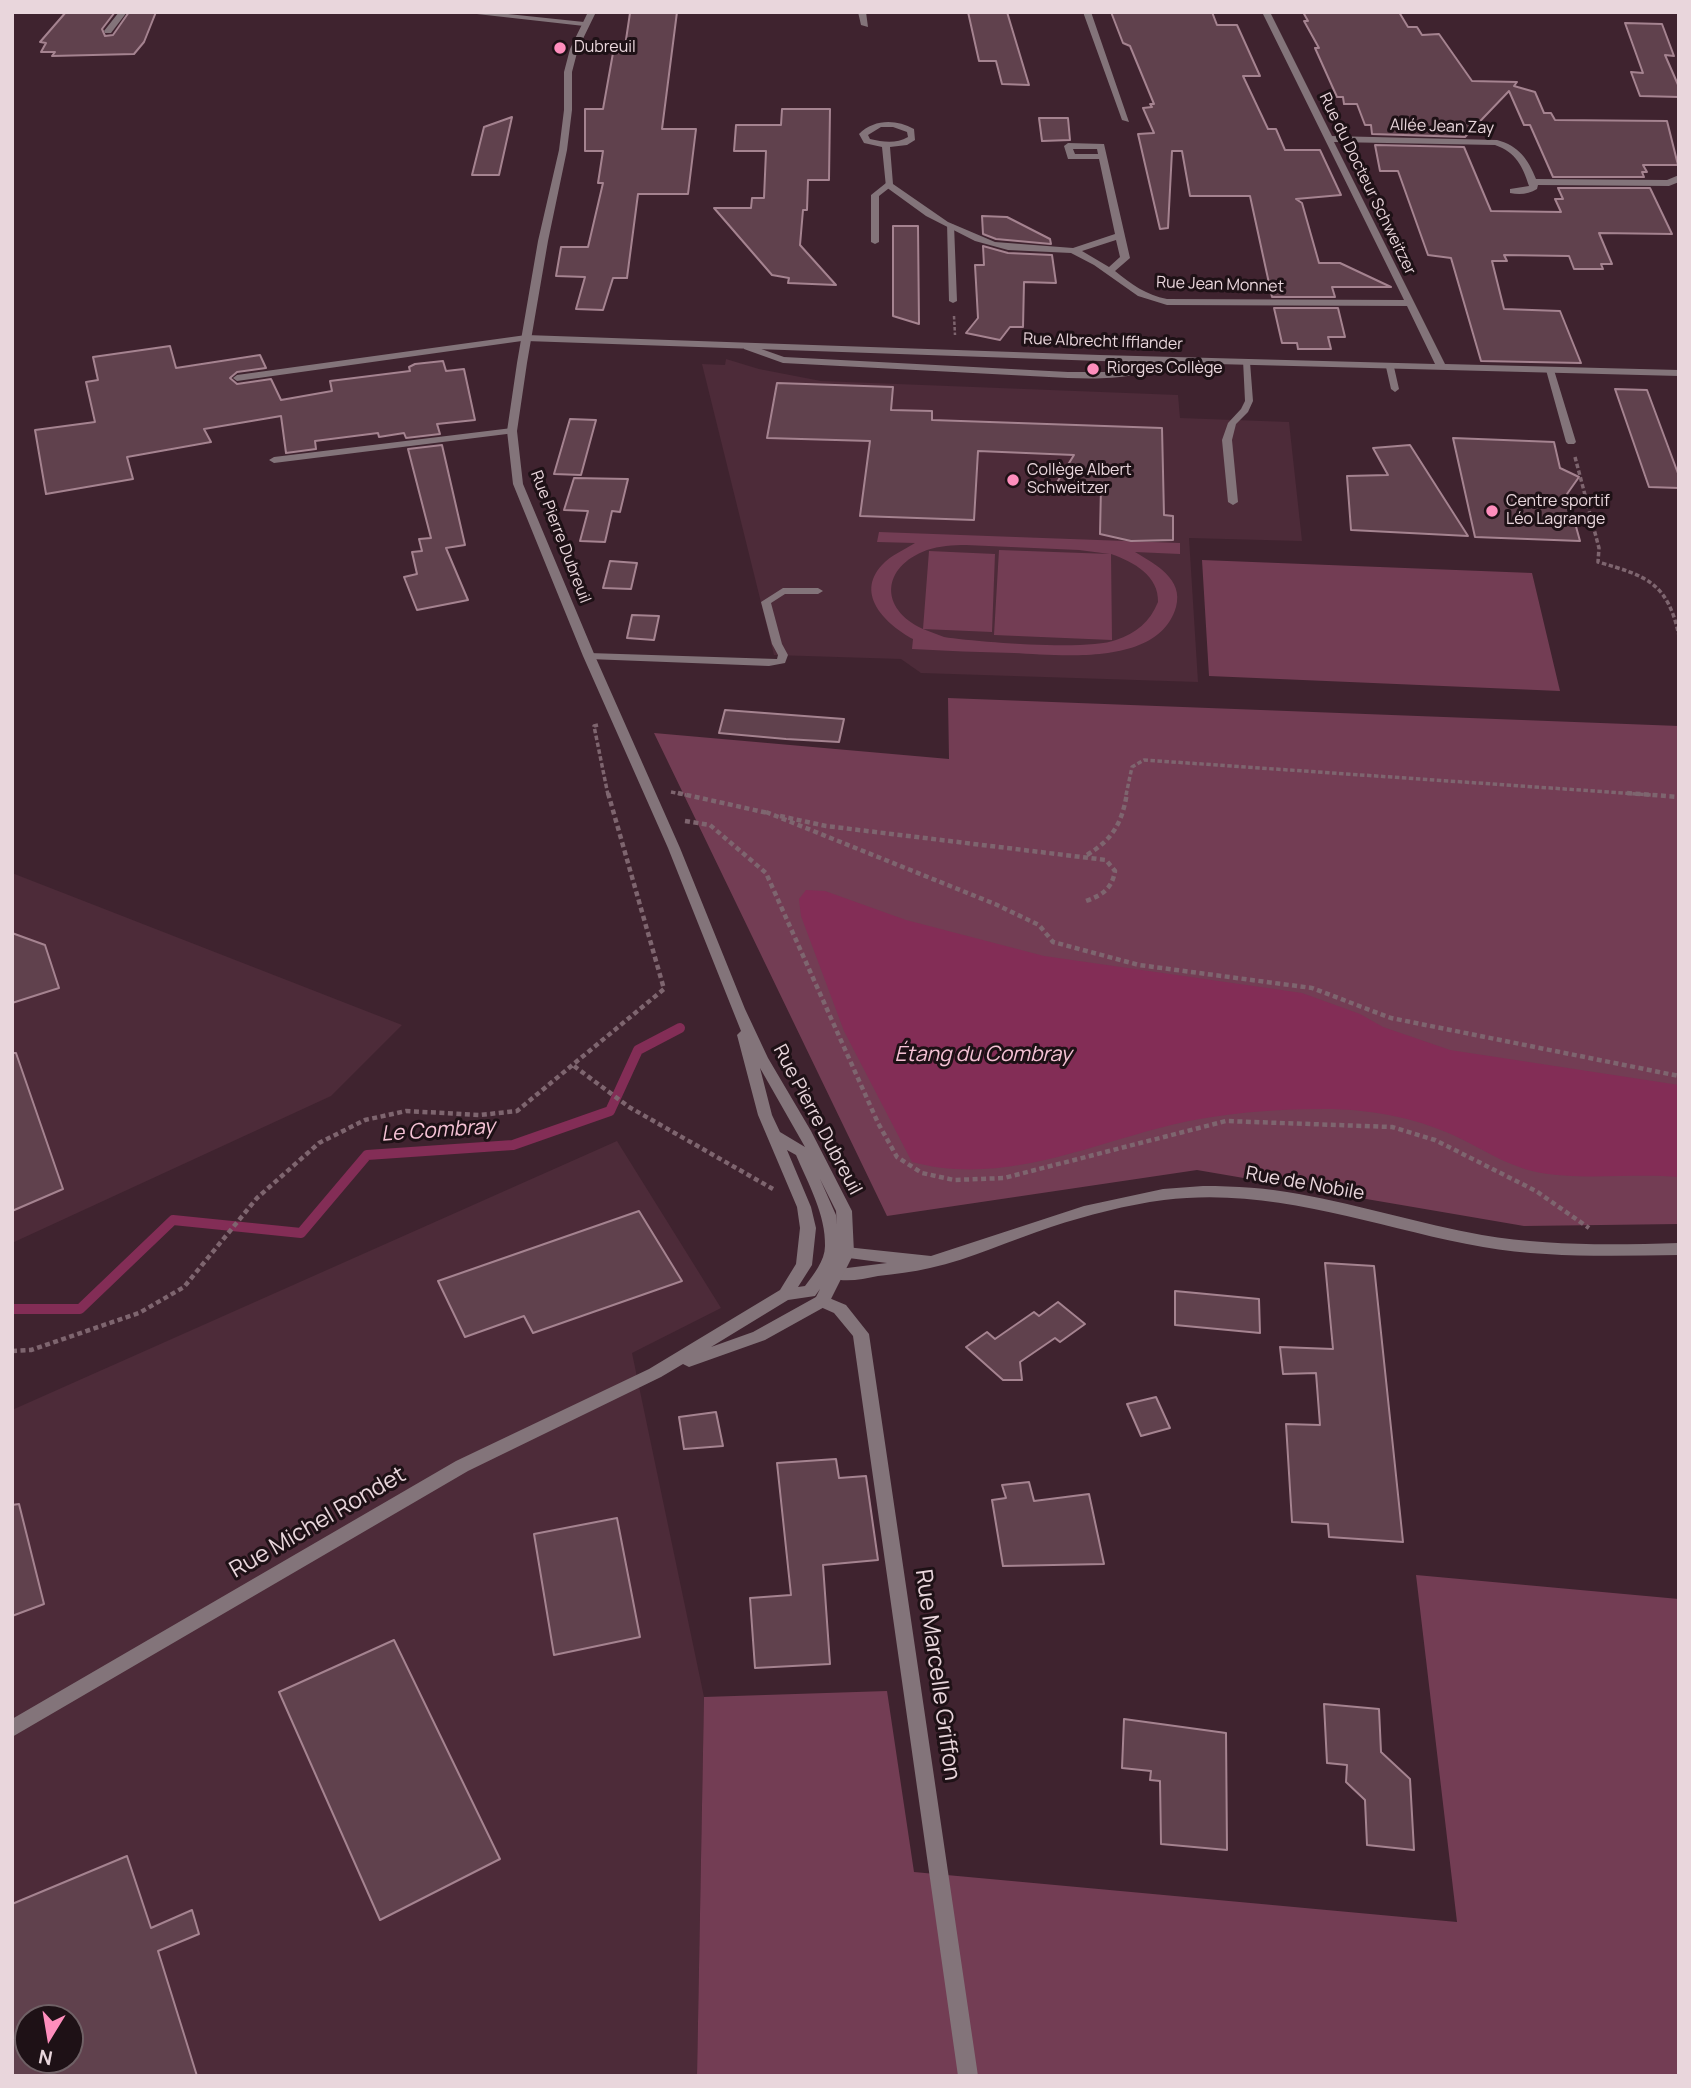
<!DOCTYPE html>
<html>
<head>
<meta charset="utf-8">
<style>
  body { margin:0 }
  #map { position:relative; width:1691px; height:2088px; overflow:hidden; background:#3f232f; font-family:Manrope,sans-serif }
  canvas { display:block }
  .frame { position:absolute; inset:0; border:14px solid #e9d6dc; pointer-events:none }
  .north { position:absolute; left:14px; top:2004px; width:70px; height:70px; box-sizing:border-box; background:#1e1116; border:2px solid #6f6065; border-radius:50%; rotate:191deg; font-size:19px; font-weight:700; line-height:28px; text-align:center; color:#e9d6dc }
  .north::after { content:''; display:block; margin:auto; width:24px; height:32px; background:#fe8ebd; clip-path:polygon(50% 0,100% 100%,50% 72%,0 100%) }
</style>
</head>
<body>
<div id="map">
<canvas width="1691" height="2088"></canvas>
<div class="frame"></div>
<div class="north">N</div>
</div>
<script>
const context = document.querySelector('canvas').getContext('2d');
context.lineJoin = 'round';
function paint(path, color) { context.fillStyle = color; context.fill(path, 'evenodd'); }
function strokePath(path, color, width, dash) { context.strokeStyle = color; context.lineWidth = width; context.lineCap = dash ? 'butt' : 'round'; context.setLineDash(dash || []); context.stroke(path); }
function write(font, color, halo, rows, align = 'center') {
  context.font = font + ' Manrope,sans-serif'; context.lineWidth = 6; context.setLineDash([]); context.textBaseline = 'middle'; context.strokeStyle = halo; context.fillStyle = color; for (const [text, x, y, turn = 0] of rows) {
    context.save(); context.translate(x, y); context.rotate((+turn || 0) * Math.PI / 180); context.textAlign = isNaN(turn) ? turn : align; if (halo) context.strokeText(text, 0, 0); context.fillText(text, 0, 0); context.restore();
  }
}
const built = new Path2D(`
  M726,359l33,10 62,12 357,14 2,23 109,4 13,119 -113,-3 9,144 -277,-9 -20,-14 -127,-4 -72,-291 23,1z
  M12,873l390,152 -71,71 -319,147z
  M617,1141l104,167 -89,45 72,344 -7,379h-685v-666zM28,2018h42v42h-42z`);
const green = new Path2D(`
  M879,532l301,11v11l-45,-2c20,12 49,27 41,55 -17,60 -116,48 -162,46 -34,-1 -68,-2 -102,-4l1,-10c-26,-14 -59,-44 -31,-74 9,-10 22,-15 33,-22l-38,-1zM966,545l113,5 31,4 -111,-4 -5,85 118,5 -1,-86c23,8 48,22 47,48 -8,20 -22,31 -42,38 -28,11 -140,2 -172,-3l-21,-8 69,3 3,-78 -66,-3 -6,78c-44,-20 -42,-62 4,-79 12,-4 26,-5 39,-5z
  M1202,560l330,13 28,118 -351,-15z
  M948,698l731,28v498l-155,2 -327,-56 -310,46 -233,-483 295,26z
  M1416,1575l263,24v477h-982l7,-379 183,-6 27,181 543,50z`);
const water = new Path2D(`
  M806,890l19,1 81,29 138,36 258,37 58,21 23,13 67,23 229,35v92c-47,-4 -97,4 -143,-5 -31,-7 -55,-24 -83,-37 -40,-18 -85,-26 -129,-26 -51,0 -103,4 -153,16 -85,21 -170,61 -259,37l-68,-131 -43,-115 -2,-17z`);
const stream = new Path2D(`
  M12,1309h68l93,-89 128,13 66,-78 146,-10 97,-34 28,-61 42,-22`);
const building = new Path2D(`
  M66,12h49l-13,17 3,7 8,-1 16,-23h27l-12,30 -10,12 -82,2 3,-4h-14l5,-9 -6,-1z
  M677,12l-15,117h34l-8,65h-50l-11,84h-14l-10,32 -27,-1 9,-32 -29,-1 5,-29h27l15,-64h-5l5,-32h-18v-42h18l10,-56h11l6,-40z
  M968,12h39l22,73 -27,-1 -6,-23h-17z
  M1111,12h101l5,13h20l23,51h-17l25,53h8l9,21h35l21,45 -45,4 6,4 17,60h21l51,24h-59l3,10h-63l-22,-101h-60l-8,-45h-10l-4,77 -8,1 -22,-95 16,-1 -11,-25 9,-1 -2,-3h4l-24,-58 -7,-3z
  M1303,12h96l9,15h9l5,8 17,-1 33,47 45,1 -3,4 21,6 9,21h7l4,7 112,1 11,44h-35l4,7h-5l2,5h-91l-23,-52h-6l-15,-34 -44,46 -93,-3 -1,-9h-6l-8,-21h-13l-1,-7h-6l-22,-49h4l-15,-27h4z
  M1625,23l37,1 12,32 -9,-1 14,32v10l-39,-1 -9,-24 12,1z
  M782,109h48l-1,71h-21l-1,30h-4l-3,35 36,40 -48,-2 1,-5 -17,-3 -58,-67h37l1,-10h12l2,-47h-32l2,-26h45z
  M512,117l-13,58h-27l12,-48z
  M1039,118h29l2,22 -28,1z
  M1375,145l89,2 27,64 70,1 -6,-13h8l-5,-11h92l22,46 -73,-1 13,31h-11l2,5h-29l-5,-13 -65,-1 3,6h-15l12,48 56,2 21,52 -100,-2 -30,-103 -23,-3 -30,-84h-18z
  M982,216l25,1 43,22 1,5 -55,-5 -13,-5z
  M893,226h25l1,98 -26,-8z
  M983,246l25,7 44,2 4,28 -32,-1 -1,45h-13l-10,13 -34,-7 12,-15 -3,-53h9z
  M1274,308h64l7,29h-17l3,12h-33l-1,-6h-15z
  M170,346l6,22 84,-13 6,13 -29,4 -7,6 7,6 34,-5 10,21 51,-9 -2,-10 80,-10 -1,-4 6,-3 28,-3 3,10 18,-2 11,51 -38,4 3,10 -34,4 -2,-5 -25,4 -1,-4 -63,8 1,8 -30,4 -5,-37 -77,13 7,13 -84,15 6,22 -87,15 -11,-64 60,-8 -9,-40 12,-2 -5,-23z
  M777,383l116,4 -2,23 41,1v9l230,8 2,87 9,1v24l-42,1 -31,-7 1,-47h-47l20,-32 -96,-4 -4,69 -114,-4 10,-75 -103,-3z
  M1615,389l32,1 32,86v12l-30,-1z
  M570,419l26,1 -15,55 -27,-1z
  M1453,438l101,4 6,26 19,9 -12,17 13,47 -105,-4z
  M442,445l23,100 -19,3 22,52 -51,10 -13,-33 13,-3 -5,-22 10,-1 -3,-12 12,-1 -23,-89z
  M1410,445l58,91 -117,-6 -4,-54 41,-1 -15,-27z
  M574,478l54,1 -8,33 -8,-1 -7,31 -25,-1 8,-30 -24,-1z
  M610,561l27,2 -6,26 -28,-1z
  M632,615l27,1 -5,24 -27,-2z
  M725,710l66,5 53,4 -5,23 -53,-3 -67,-6z
  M12,933l33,12 14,43 -47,15z
  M12,1053h4l47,136 -51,22z
  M639,1211l43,70 -149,52 -9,-17 -59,21 -27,-56z
  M1325,1263l49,3 29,276 -74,-5 -1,-13 -36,-2 -6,-98 34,1 -4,-52 -33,1 -3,-27 53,2z
  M1175,1291l84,8 1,34 -85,-8z
  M1058,1302l27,22 -25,18 -5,-4 -35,24 2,18h-19l-37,-33 21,-15 8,7 39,-27 5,4z
  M1156,1397l14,31 -29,8 -14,-32z
  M716,1412l7,34 -39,3 -5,-32z
  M836,1459l3,19 27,-2 12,84 -55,5 7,99 -75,4 -5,-70 41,-3 -14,-132z
  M1029,1482l5,19 55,-7 15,70 -101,2 -11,-66 14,-2 -4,-13z
  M19,1504l25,100 -32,12v-111z
  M617,1518l23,119 -86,18 -20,-121z
  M394,1640l106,219 -120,61 -101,-228z
  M1324,1704l55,5 2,43 29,27 4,71 -47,-5 -2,-45 -19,-18 1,-17 -20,-2z
  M1124,1719l102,14 1,117 -66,-6 -1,-63 -10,-1 1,-9 -29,-3z
  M127,1856l24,72 41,-18 7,24 -41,17 39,125h-185v-172zM28,2018h42v42h-42z`);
const pathFar2 = new Path2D(`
  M954,316l1,19`);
const pathFar1 = new Path2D(`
  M1575,457l24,91 -1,14c49,14 70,21 81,74
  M598,725l-4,1 14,69
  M671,792l15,3
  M1126,795l6,-28 12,-7 508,35`);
const path = new Path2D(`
  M678,793l90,20
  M1627,793l52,4
  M766,812l229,92 44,21 14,17 86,23 173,23 79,30 288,58
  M780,816l46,10 280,34 9,11c-3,18 -13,24 -29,30
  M685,821l25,4 56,48 112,250 19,34 25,16 32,7 50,-2 222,-57 166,6 43,13 101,51 53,37
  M1087,855c26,-16 35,-32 40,-62
  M574,1066l55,41 144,82
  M12,1351l19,-1 108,-37 45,-26 73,-89 62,-55 46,-23 41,-9 74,4 37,-4 147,-122 -56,-196`);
const service = new Path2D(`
  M886,183l7,2 -14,11v46l-4,2 -4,-2v-47z
  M947,223l7,2 3,76 -4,2 -4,-2z
  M526,335l3,1v4l-292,41 -4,-3 4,-3z
  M744,345h6l34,12 284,15h41l20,-2 37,-13 4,3c-27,20 -69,19 -102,18l-285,-15 -39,-14z
  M1243,360l7,2 3,39 -5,11 -12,12 -4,16 6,62 -5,3 -5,-3 -6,-62 6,-17 13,-14 4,-8z
  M1390,364l4,3 5,22 -4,3 -4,-3 -5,-22z
  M1550,367l4,3 22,72 -2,2h-6l-2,-2 -20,-72z
  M512,428l4,3 -1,2 -241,30 -5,-3 5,-3z
  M783,588h35l5,3 -5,3h-33l-14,9 11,41 6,11 -3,8 -16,3 -180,-7 -5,-3 5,-3 188,6 1,-4 -6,-11 -11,-42z`);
const minor = new Path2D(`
  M119,12h8l-16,21h-6l-1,-2z
  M459,12h30l95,10 4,2 -4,2z
  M858,12h8l2,15 -7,-2z
  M1083,12h8l38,110 -7,-2z
  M1262,12h8l62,124 165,4c22,6 31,19 39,39l131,1 12,-5v7l-10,4 -131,-1 -1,4c-8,5 -17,6 -27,4v-4l19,-3c-6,-19 -13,-34 -34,-41l-161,-3 111,222 234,6v6l-579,-15 -574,-20 -5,-3 5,-3 574,20 335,9 -28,-58 -240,-1 -29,-9 -44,-31 -23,-12 -63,-3 -33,-9 -49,-25 -40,-29 -4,-40 -18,-4 -5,-9c15,-15 37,-15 55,-5l1,11 -8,5 -17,2 3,37 55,38 47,20 78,6 42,-14 -16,-75h-31l-4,-13 4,-3 36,1 26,114 -15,13c16,13 31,24 52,28l237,1zM881,127h12l14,5 1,5c-12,7 -25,5 -38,2l-2,-4zM1073,149h24l1,5h-23zM1116,240l4,17 -11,10 -27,-16z
  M1203,1186c33,0 64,2 96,8 62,11 121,30 183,41 64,11 131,10 197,8v12c-66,1 -132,3 -196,-8 -107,-19 -208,-61 -319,-47 -38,5 -76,15 -113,27 -40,13 -80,32 -121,41 -17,4 -35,6 -52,8 -15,3 -32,7 -47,2l-3,-4 3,-4 56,-7 -46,-6 -3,-4 3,-4 5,-2 85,9 153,-50 79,-17z
  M822,1295l24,10 23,29 109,742h-20l-105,-740 -19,-23 -18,-8 -2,-4 2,-4z`);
const tertiary = new Path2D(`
  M588,12h8l-18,37 -6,23v38l-5,40 -19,91 -21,122 -10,68 6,53 72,172 85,192 65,161 23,49 43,73 41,80 2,42 -26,52 -63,35 -76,27 -6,-3 -22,13 -193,94 -456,266v-18l444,-258 193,-92 131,-79 16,-26 4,-36 -3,-21 -39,-92 -21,-80 4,-4 -73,-183 -85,-192 -70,-172 -6,-53 10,-68 21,-122 21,-91 5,-40v-38l6,-23zM760,1068l45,79 -25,-15 -8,-17zM787,1150l9,5c12,28 30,60 29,91 0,15 -12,29 -20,40l-7,1 14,-22 4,-37 -5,-21zM820,1179l16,32 1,14 -1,-10zM820,1289l-4,8 -63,35 -42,15 77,-47 27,-4z`);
const markers = [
  [560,48,7,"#fe8ebd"],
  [1093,369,7,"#fe8ebd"],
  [1013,480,7,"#fe8ebd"],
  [1492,511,7,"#fe8ebd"]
];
const farPoinames = [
  ["Dubreuil",574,48],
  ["Riorges Collège",1107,369],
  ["Collège Albert",1027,471],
  ["Schweitzer",1027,489],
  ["Centre sportif",1506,502],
  ["Léo Lagrange",1506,520]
];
const farStreetnames = [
  ["Allée Jean Zay",1442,127,2],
  ["Rue du Docteur Schweitzer",1367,184,64],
  ["Rue Jean Monnet",1220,285,2],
  ["Rue Albrecht Ifflander",1103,342,2],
  ["Rue Pierre Dubreuil",560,537,69]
];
const streetNames = [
  ["Rue Pierre Dubreuil",817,1120,62],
  ["Rue de Nobile",1305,1184,10]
];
const waterNames = [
  ["Étang du Combray",983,1055],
  ["Le Combray",438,1131,-4]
];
const nearStreetnames = [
  ["Rue Michel Rondet",318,1523,-30],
  ["Rue Marcelle Griffon",937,1675,82]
];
paint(built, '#4d2b39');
paint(green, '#733d54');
paint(water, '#832d56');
strokePath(stream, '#832d56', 10);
paint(building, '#60414d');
strokePath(building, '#a58390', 2);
strokePath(pathFar2, '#7e656f', 2.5, [3.5, 2]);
strokePath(pathFar1, '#7e656f', 3.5, [4.5, 2.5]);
strokePath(path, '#7e656f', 4.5, [5, 3.5]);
paint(service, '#83747a');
paint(minor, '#83747a');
paint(tertiary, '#83747a');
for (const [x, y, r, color] of markers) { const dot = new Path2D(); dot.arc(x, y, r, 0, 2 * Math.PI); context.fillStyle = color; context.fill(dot); strokePath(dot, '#1e1116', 2.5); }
write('16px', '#e9d6dc', '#1e1116', farPoinames, 'left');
write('16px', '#e9d6dc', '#1e1116', farStreetnames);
write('19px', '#e9d6dc', '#1e1116', streetNames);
write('italic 21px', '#f5c2d5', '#1e1116', waterNames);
write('23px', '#e9d6dc', '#1e1116', nearStreetnames);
</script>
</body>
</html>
